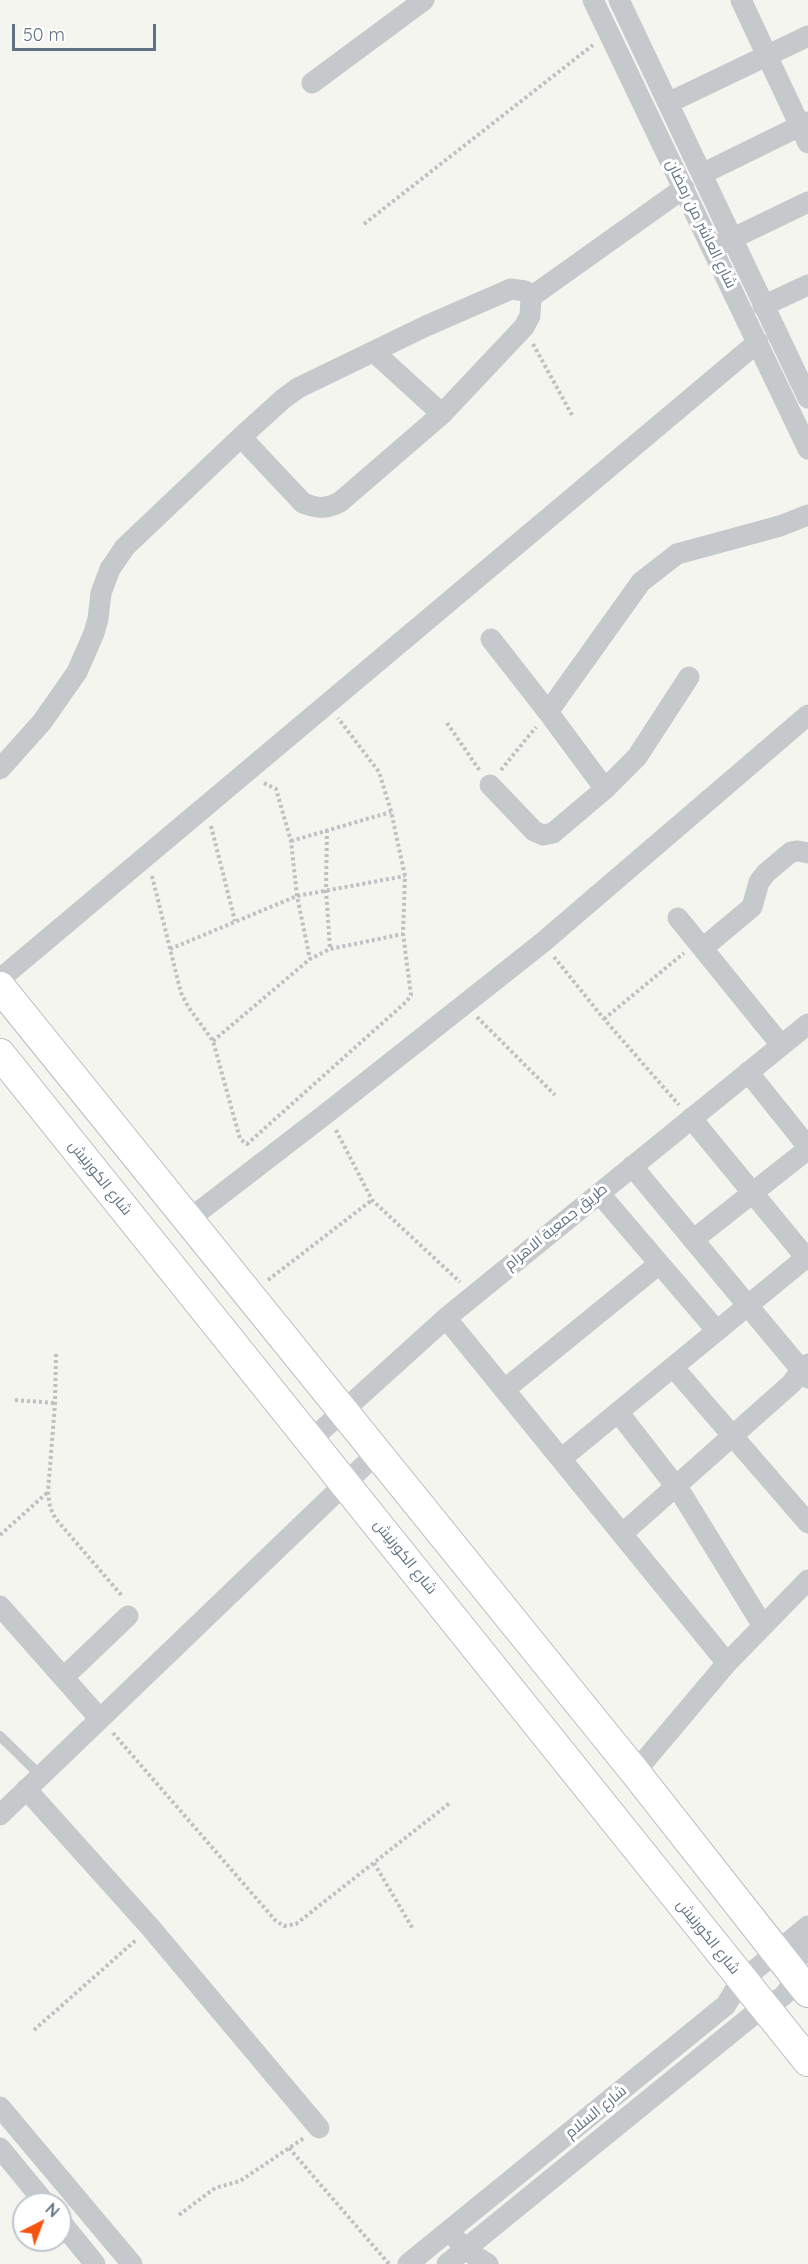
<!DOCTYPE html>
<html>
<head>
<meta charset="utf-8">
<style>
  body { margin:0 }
  #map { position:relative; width:808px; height:2264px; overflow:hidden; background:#f4f5ef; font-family:Quicksand,sans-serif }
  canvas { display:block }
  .north { position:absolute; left:12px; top:2192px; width:60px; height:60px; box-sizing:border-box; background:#fff; border:2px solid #bfc7ce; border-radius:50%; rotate:42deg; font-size:16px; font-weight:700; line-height:24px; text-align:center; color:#607284 }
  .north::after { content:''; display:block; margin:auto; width:21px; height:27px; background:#f45310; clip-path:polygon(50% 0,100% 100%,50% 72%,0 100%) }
  .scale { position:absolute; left:12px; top:24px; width:144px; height:27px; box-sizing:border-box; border:3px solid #607284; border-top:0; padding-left:8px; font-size:18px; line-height:21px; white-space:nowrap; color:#607284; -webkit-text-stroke:4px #fff; paint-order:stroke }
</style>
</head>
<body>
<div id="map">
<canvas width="808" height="2264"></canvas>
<div class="north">N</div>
<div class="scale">50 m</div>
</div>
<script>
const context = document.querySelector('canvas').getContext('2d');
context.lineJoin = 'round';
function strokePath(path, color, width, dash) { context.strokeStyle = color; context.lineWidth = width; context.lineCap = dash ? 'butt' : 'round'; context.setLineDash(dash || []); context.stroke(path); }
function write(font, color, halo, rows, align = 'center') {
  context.font = font + ' Quicksand,Cairo,sans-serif'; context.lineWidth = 6; context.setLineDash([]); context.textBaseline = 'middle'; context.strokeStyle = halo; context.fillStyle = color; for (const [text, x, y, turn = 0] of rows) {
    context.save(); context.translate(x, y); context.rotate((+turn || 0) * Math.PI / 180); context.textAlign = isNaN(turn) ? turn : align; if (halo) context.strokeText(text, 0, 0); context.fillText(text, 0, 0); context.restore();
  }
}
const path = new Path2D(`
  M364,224l229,-179
  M533,344l39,71
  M447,723l33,48
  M501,770l35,-43
  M264,783l12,6 15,52 6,55 13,63
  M211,826l24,95
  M327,830l-1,60 4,59
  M291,841l100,-29
  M152,876l29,117 8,15 24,33 27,98 7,5 160,-143 4,-6 -8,-61 2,-58 -14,-65 -12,-39 -41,-54
  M170,949l127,-53 108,-20
  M554,957l50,62 75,86
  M477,1017l78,78
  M604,1019l80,-66
  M213,1041l97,-82 20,-10 73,-15
  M336,1130l36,70 88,82
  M268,1280l104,-80
  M56,1354l-1,49 -7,89 2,15 5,11 68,79
  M15,1400l40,3
  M0,1535l48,-43
  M113,1733l162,187 9,6 12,-2 155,-122
  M374,1863l39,66
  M34,2030l102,-90
  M289,2148l100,116
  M179,2215l36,-27 25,-7 64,-43`);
const lane = new Path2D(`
  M0,1736l40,39`);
const street = new Path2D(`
  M593,0l215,449
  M619,0l189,398
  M741,0l67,143
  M312,83l112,-83
  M668,103l140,-67
  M702,174l106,-52
  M721,244l87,-42
  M531,297l153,-109
  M763,306l45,-21
  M374,352l68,62
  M491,639l57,73 57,77
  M548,712l93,-130 36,-28 103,-28 28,-11
  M0,769l42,-47 35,-50 17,-39 4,-14 3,-26 9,-24 15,-22 116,-110 42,-38 15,-11 128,-62 85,-37 14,2 6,6 -1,19 -6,11 -82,87 -102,88c-14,7 -22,7 -37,1l-62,-66
  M490,785l44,46 9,4 10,-2 52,-44 32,-32 52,-80
  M678,918l103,127
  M703,948l49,-41 7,-25 7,-9 25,-21 7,-1 10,2
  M0,979l758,-637
  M748,1072l60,75
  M691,1118l117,142
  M632,1166l176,212
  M599,1193l118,138
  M188,1220l139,-107 215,-170 266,-228
  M693,1240l115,-91
  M446,1318l281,345
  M673,1367l135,156
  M504,1390l155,-126
  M618,1412l63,81 82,133
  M311,1440l135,-122 362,-294
  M561,1459l247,-203
  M622,1534l170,-151 9,-13 7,-6
  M0,1606l100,113
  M64,1677l64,-61
  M635,1772l92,-109 81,-83
  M26,1789l124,138 169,201
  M0,1815l376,-361
  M0,2107l132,157
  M0,2148l46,56
  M60,2221l35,43
  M458,2241l8,9 22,14
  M408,2264l318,-259 13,-22 69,-57
  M447,2264l317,-258c7,-4 15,-5 21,-12 14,-14 2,-29 23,-47`);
const secondary = new Path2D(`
  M0,987l635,785 173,220
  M0,1054l808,1007`);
const streetNames = [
  ["شارع العاشر من رمضان",701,224,64],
  ["شارع الكورنيش",100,1178,51],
  ["طريق جمعية الاهرام",556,1227,-39],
  ["شارع الكورنيش",405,1557,51],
  ["شارع الكورنيش",708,1937,51],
  ["شارع السلام",596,2112,-39]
];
strokePath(secondary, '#b7bcc1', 32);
strokePath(path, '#bec0c2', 4, [3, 3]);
strokePath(lane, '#c6c9cc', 10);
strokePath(street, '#c6c9cc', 21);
strokePath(secondary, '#fff', 30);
write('15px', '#607284', '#fff', streetNames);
</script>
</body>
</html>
